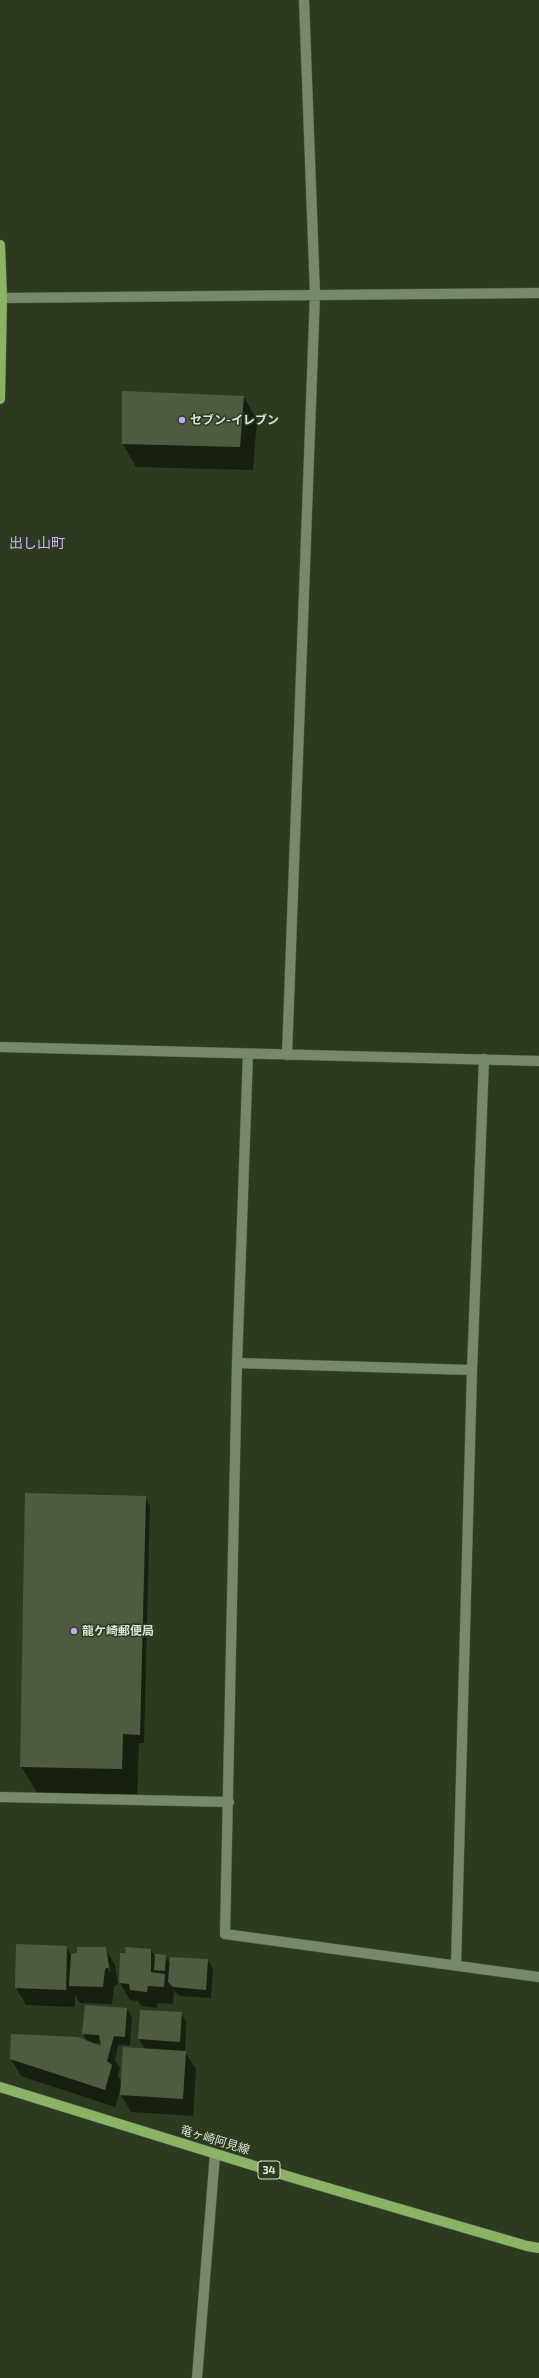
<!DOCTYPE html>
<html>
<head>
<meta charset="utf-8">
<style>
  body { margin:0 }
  canvas { display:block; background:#2c3a20 }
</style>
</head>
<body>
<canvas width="539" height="2378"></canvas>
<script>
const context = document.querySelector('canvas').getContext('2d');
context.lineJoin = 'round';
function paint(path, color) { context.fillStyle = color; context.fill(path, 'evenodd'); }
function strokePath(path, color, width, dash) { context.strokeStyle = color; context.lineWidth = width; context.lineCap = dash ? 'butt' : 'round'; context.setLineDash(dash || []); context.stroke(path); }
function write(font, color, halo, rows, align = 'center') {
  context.font = font + ' "Exo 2","Noto Sans JP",sans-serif'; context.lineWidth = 3; context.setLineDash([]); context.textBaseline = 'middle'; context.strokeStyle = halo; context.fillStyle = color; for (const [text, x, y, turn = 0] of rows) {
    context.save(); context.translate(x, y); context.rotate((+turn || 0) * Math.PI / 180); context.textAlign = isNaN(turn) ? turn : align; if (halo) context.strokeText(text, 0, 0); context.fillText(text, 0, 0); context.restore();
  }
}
const shadow = new Path2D(`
  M244,397l13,23 -4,50 -117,-3 -13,-23z
  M145,1497l5,9 -6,237h-5l-2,53 -100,-3 -16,-27z
  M66,1947l5,8 34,-7 10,17 3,19 -4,2 -2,18 -32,-1 -5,-8v12l-49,-2 -10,-17zM107,1964h2l2,8h-2z
  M151,1950l5,8 9,-2 6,9 37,-5 5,9 -2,29 -32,-2 -5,-5 -1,13 -15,-1 -1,5 -16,-2 -3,-5 -8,-1 -10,-17z
  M127,2009l5,9 -2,27h-12l-3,15 5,8 -2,8 4,8 -7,23 -94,-31 -10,-17 77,-17 -5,-8zM91,2043h11l1,5z
  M141,2011l40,2 5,9 -1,30 11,17 -3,47 -62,-4 -10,-17 24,-46 -6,-10z`);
const building = new Path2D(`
  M122,391l122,5 -4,51 -118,-3z
  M25,1493l121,3 -6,239 -17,-1 -1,35 -102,-2z
  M16,1944l51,2 -1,44 -51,-2z
  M77,1947h29l3,20 -4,2 -2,18 -34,-1 2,-32 6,-1z
  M125,1947l26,2v23l14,2 -1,13 -16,-1 -1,6 -17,-2 -1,-6 -10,-1 1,-30h6z
  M155,1954l11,1 -1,16 -11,-1z
  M170,1957l38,2 -2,31 -33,-3 -5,-5z
  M85,2005l42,3 -2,29 -11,-1 -7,25 5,4 -7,25 -95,-31 1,-25 67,3 23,9 -2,-11 -17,-1z
  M140,2010l42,2 -2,30 -42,-3z
  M123,2047l63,4 -3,48 -63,-4z`);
const minor = new Path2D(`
  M0,298l539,-5
  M0,1047l539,14
  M248,1054l-11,309 -12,571 314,43
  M287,1055l28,-761 -11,-294
  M237,1363l235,7
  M0,1797l229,5
  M456,1965l16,-595 12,-311
  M197,2378l18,-224`);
const major = new Path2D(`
  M0,245l2,53 -2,101
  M0,2087l297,92 230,67 12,2`);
const markers = [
  [182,420,4,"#c1a8f3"],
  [74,1631,4,"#c1a8f3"]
];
const shields = [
  [269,2170,22]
];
const shieldNames = [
  ["34",269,2170]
];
const poiNames = [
  ["セブン-イレブン",190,420],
  ["龍ケ崎郵便局",82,1631]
];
const streetNames = [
  ["竜ヶ崎阿見線",215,2140,17]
];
const quarterNames = [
  ["出し山町",37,543]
];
paint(shadow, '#0007');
paint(building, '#4d5c41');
strokePath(minor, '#4c5841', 11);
strokePath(major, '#4c5841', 11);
strokePath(minor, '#77886b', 10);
strokePath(major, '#8ab366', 10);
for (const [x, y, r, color] of markers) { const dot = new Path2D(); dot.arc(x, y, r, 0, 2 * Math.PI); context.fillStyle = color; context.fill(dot); strokePath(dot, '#2c3a20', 1.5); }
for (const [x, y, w] of shields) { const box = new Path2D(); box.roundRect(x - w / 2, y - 9, w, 18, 3); context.fillStyle = '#2c3a20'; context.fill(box); strokePath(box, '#dbe4d5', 1); }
write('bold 11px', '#dbe4d5', null, shieldNames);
write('bold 12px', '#dbe4d5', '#2c3a20', poiNames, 'left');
write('12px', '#dbe4d5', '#2c3a20', streetNames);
write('14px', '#ccb4fa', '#2c3a20', quarterNames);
</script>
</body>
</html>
